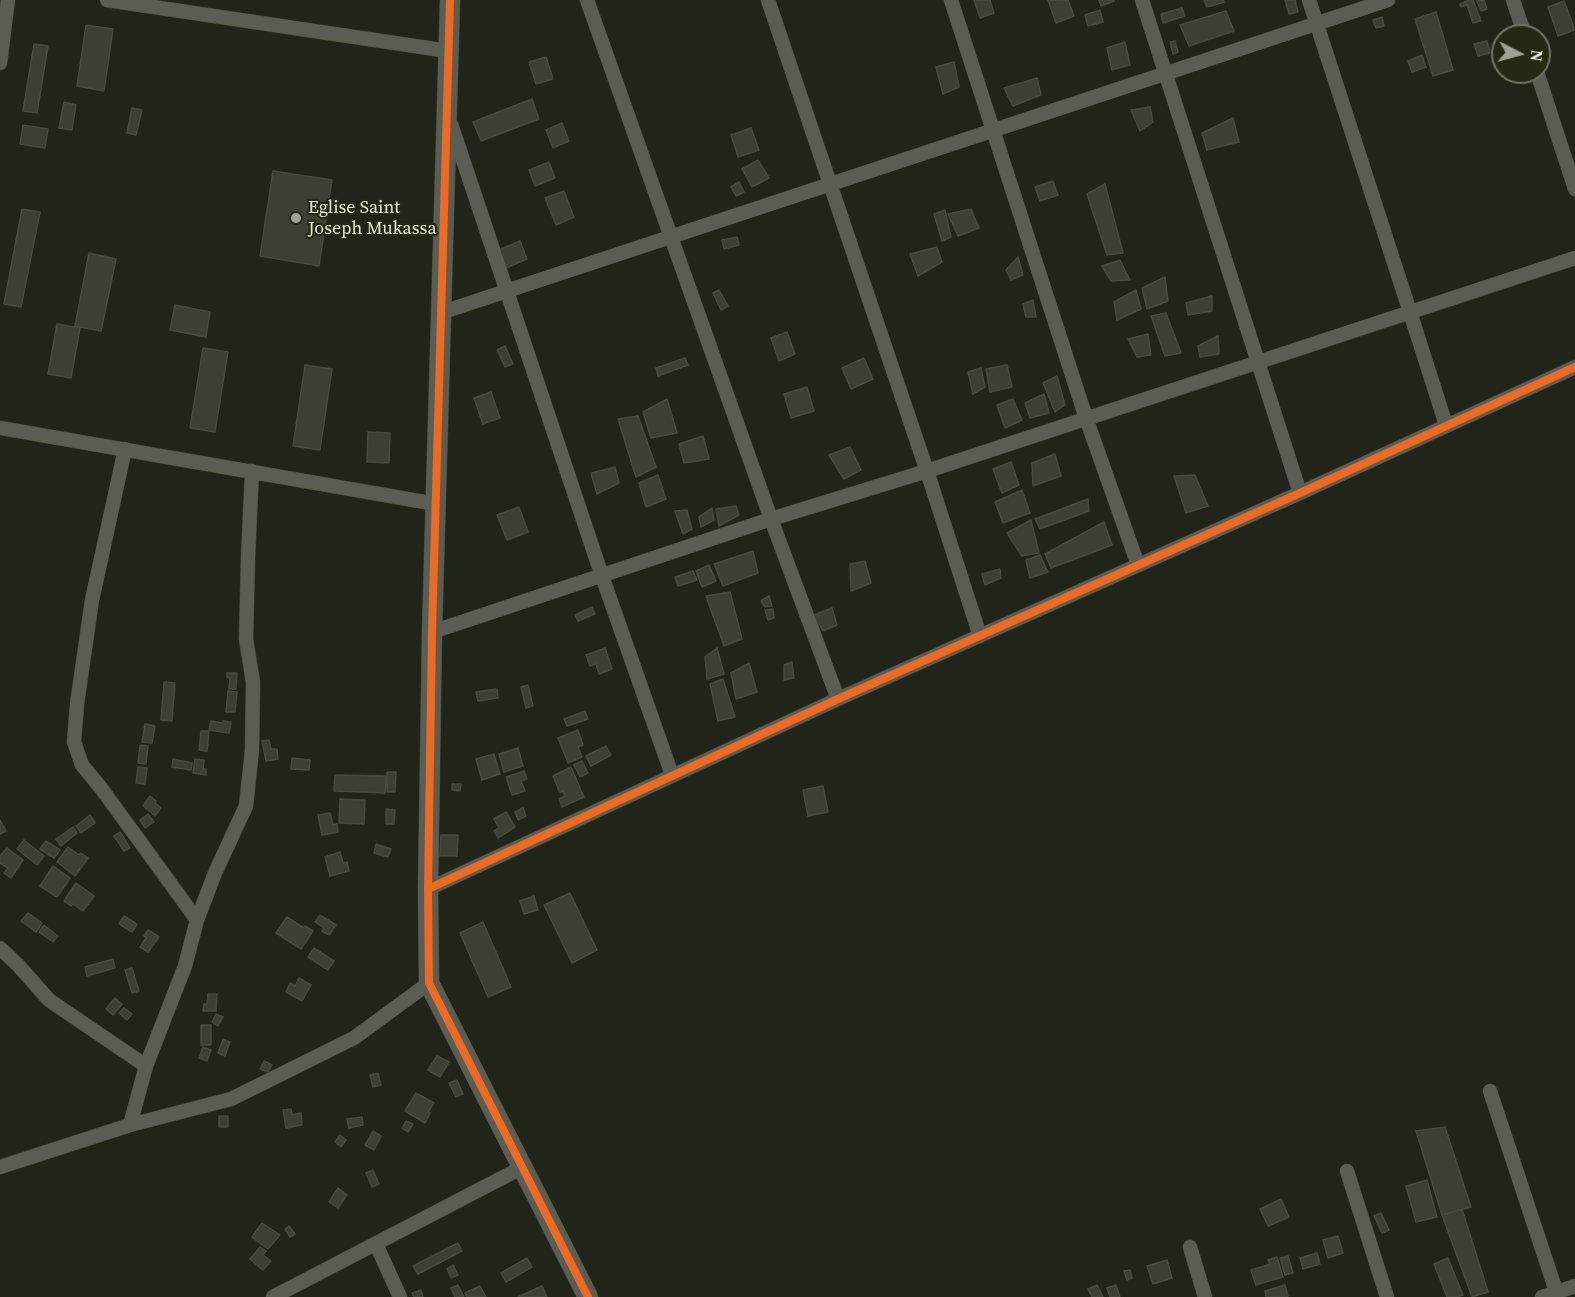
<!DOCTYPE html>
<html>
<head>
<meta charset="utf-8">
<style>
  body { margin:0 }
  #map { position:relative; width:1575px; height:1297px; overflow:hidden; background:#212418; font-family:"Source Serif 4",serif }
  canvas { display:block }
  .north { position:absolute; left:1491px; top:24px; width:60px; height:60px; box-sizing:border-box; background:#232913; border:2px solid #707563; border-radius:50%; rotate:96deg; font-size:16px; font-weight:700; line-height:24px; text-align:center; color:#e3e8da }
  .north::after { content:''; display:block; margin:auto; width:21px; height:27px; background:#9fa396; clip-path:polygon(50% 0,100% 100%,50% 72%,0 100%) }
</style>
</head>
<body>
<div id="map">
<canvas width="1575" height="1297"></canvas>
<div class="north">N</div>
</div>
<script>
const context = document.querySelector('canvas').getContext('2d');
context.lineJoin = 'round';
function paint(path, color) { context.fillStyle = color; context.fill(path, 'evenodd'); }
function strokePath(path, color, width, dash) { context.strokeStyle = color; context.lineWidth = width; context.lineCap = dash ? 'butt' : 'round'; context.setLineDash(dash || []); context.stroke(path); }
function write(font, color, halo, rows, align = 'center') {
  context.font = font + ' "Source Serif 4",serif'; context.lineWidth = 4.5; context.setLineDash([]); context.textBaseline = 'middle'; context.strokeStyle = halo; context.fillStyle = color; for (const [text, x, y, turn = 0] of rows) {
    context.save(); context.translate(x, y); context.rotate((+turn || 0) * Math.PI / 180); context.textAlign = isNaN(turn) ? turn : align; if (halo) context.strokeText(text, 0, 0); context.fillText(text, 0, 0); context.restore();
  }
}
const building = new Path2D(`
  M974,0h16l4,13 -14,5z
  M1048,0h20l6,16 -18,7z
  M1099,0h15v1l-13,5z
  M1204,0h19l1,2 -17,5z
  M1285,0h10l3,12 -9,2z
  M1470,0h3l8,21 -8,2 -6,-18 -6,2 -1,-3z
  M1484,0l3,9 -6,2 -4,-10z
  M1564,1l11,29 -17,6 -10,-29z
  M1182,8l3,8 -22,7 -2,-9z
  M1100,10l3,12 -15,4 -3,-11z
  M1226,11l8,20 -45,15 -9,-21z
  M1436,12l17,58 -20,6 -18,-57z
  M1382,17l2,9 -8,2 -3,-8z
  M86,25l27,4 -9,62 -27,-5z
  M1175,41l3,11 -5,2 -3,-12z
  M1487,41l3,12 -12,3 -4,-12z
  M1125,42l5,23 -18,5 -5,-22z
  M34,44l14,2 -11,67 -14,-2z
  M1422,55l4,12 -14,5 -4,-11z
  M546,57l7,22 -17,5 -7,-22z
  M954,62l5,25 -16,7 -7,-27z
  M1037,78l4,17 -28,11 -9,-18z
  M532,99l7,20 -58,22 -8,-19z
  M64,102l12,3 -4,25 -13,-2z
  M1150,107l3,15 -13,9 -9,-21z
  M132,108l10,2 -6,25 -9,-2z
  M1233,118l6,24 -32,8 -5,-17z
  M562,123l7,18 -16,7 -7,-18z
  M23,125l25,4 -3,19 -25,-4z
  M751,128l8,22 -21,7 -7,-22z
  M758,160l11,18 -17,9 -10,-18z
  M549,162l6,16 -20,8 -6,-16z
  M273,171l59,9 -13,86 -59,-10z
  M1053,181l5,14 -18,6 -5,-14z
  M739,182l5,10 -8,4 -5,-9z
  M1105,184l18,69 -16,2 -20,-61z
  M564,191l10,26 -18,8 -11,-27z
  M22,209l18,3 -19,95 -17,-3z
  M971,209l8,19 -21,8 -10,-22z
  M945,210l6,27 -9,4 -8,-27z
  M737,237l2,8 -15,4 -2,-9z
  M520,241l7,18 -21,9 -7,-18z
  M937,247l5,15 -24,14 -8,-22z
  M89,253l27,6 -15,72 -26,-5z
  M1018,257l5,18 -12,5 -5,-10z
  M1120,260l10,20 -19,1 -9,-15z
  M1165,277l3,24 -21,8 -5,-21z
  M719,290l9,16 -7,4 -8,-17z
  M1136,290l5,19 -24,11 -3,-18z
  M1212,296v15l-24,4 -2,-12z
  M1033,300l3,17h-10l-3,-13z
  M175,305l35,7 -4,25 -36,-7z
  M1166,313l15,40 -16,3 -14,-40z
  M57,324l23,4 -9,50 -23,-4z
  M787,332l8,22 -16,7 -8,-23z
  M1148,334l3,21 -14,2 -9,-18z
  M1218,336l1,18 -19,3 -2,-11z
  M505,346l8,18 -8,3 -8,-17z
  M203,348l25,4 -13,80 -25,-4z
  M685,358l3,7 -30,11 -2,-8z
  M864,358l9,21 -22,10 -9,-21z
  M305,365l27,4 -12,81 -27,-4z
  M1007,365l5,22 -22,5 -4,-23z
  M981,368l4,19 -12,7 -5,-22z
  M1057,376l8,29 -10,7 -12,-29z
  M807,387l7,24 -23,7 -7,-24z
  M491,392l9,26 -17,6 -9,-26z
  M1044,394l5,19 -19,5 -5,-15z
  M667,399l10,34 -26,5 -8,-26z
  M1013,399l9,21 -17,8 -8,-23z
  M638,416l18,51 -20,10 -18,-58z
  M368,432l22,1 -1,30 -22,-1z
  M703,436l6,23 -25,4 -5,-19z
  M850,447l11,23 -17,9 -15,-24z
  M1055,454l6,22 -28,10 -1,-23z
  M1011,462l8,23 -17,8 -9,-24z
  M615,467l4,16 -22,11 -6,-21z
  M658,475l8,24 -20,8 -7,-24z
  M1195,475l13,31 -22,7 -12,-37z
  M1022,490l8,23 -27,10 -8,-21z
  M1088,499l1,12 -49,18 -5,-10z
  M736,506l3,9 -20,11 -3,-17z
  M519,507l9,25 -21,8 -10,-25z
  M712,508l2,12 -13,7 -2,-10z
  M687,510l5,19 -9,5 -8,-23z
  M1031,520l8,33 -17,3 -15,-23z
  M1104,522l8,23 -61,23 -6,-14z
  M753,551l5,22 -35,13 -9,-22z
  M1040,555l8,17 -18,6 -4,-18z
  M865,561l6,22 -20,8 -1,-27z
  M709,565l7,16 -14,6 -6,-16z
  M1000,569l1,9 -16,7 -3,-11z
  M693,571l4,9 -19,6 -3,-9z
  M730,592l12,47 -18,7 -18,-50z
  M769,596l3,10 -7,1 -4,-6z
  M592,607l3,7 -17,7 -3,-6z
  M832,608l5,17 -14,6 -9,-16z
  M773,609l1,9 -6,2 -3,-10z
  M605,648l7,21 -13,5 -3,-10 -6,2 -4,-11z
  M717,648l7,26 -17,5 -2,-22z
  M792,662l2,16 -10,2v-15z
  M749,663l8,29 -21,7 -5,-26z
  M227,673h10l-1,16h-7l1,-11 -3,-1z
  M723,679l12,38 -17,4 -8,-37z
  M164,682l11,1 -3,38 -11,-1z
  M528,685l5,21 -7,2 -5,-21z
  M497,689l1,9 -20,3 -2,-9z
  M228,691l9,1 -2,20h-9z
  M585,711l3,8 -21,7 -3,-7z
  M211,721l12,2v-2l8,1 -2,11 -20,-3z
  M145,724l10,2 -3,17 -10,-1z
  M578,730l5,15 -5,2 4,10 -14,6 -10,-25z
  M201,731h8l-2,20 -8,-1z
  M269,740l2,9h6l1,10 -12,2 -4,-20z
  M140,745l8,1 -2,18 -8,-1z
  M606,746l5,9 -20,11 -5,-10z
  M518,748l5,18 -19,6 -5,-18z
  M494,754l6,20 -18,6 -6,-21z
  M292,758l18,2 -1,10 -18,-1z
  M173,759l19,4 -1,7 -19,-3z
  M195,759l9,1 -1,9h3v6l-13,-2z
  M582,761l6,12 -8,4 -6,-12z
  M138,767l9,1 -2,16 -9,-1z
  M571,767l13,30 -22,10 -3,-8 6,-3 -2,-5 -3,2 -7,-17z
  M524,771l3,8 -6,2 4,10 -13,4 -6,-18z
  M387,772h9l-1,20h-8z
  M335,775l51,1 -1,17 -51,-2z
  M452,784h9l-1,7 -8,-1z
  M823,786l5,26 -20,4 -5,-26z
  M150,796l6,5 -1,2 6,5 -6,8 -12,-10z
  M340,799l25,1 -1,24 -25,-1z
  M523,808l3,8 -8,4 -3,-8z
  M386,809l9,1 -1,14h-8z
  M506,812l9,15 -17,11 -4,-7 5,-3 -5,-9z
  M330,813l3,12 4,-1 1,8 -16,3 -4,-20z
  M148,814l6,8 -9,6 -5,-8z
  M90,815l5,8 -14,10 -5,-7z
  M0,820l6,11 -6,3z
  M73,827l4,6 -16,13 -5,-7z
  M120,832l10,16 -6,3 -10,-15z
  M441,835h17l-1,21h-17z
  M24,840l20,16 -7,9 -20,-16z
  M46,841l14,9 -6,8 -14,-9z
  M376,844l15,5 -3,8 -14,-4z
  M68,847l11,8 2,-2 7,5 -13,18 -18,-14z
  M7,848l16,12 -12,18 -7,-5 4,-5 -8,-5v-7z
  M340,852l3,11 4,-1 2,9 -19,5 -5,-19z
  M53,866l17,12 -13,19 -17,-11z
  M76,883l18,13 -11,15 -10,-7 -2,2 -7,-5z
  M570,893l27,57 -25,13 -28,-58z
  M534,896l4,14 -14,4 -4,-13z
  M28,913l14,10 -6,9 -15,-11z
  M320,915l16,10 -7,10 -7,-4 2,-3 -9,-6z
  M124,916l13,8 -5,8 -13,-8z
  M287,917l17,11 1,-2 8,5 -12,18 -25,-16z
  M483,922l28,65 -23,10 -28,-64z
  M44,925l14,11 -5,6 -14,-10z
  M148,930l11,7 -11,15 -8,-5 6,-9 -2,-2z
  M314,948l20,13 -6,9 -20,-13z
  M113,959l2,9 -28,8 -2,-9z
  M132,968l7,23 -7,2 -7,-23z
  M299,978l12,7 -9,16 -16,-9 4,-9 5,3z
  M208,994h9l-1,17h-13l1,-7h3z
  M115,998l7,6 -9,11 -7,-6z
  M124,1008l8,6 -5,6 -8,-7z
  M216,1014l7,3 -5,9 -6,-4z
  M201,1025h10v20h-10z
  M223,1039l7,3 -5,14 -7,-3z
  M203,1047l8,3 -4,11 -8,-3z
  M437,1056l12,6 -9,15 -12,-7z
  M264,1061l8,4 -4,7 -8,-3z
  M378,1073l3,12 -8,2 -3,-12z
  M457,1080l6,14 -7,3 -7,-14z
  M416,1093l18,10 -6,9 2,1 -5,10 -20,-12z
  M291,1109l1,6 9,-2 1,12 -16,3 -3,-18z
  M219,1116h9v11h-9z
  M362,1117l1,8 -14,3 -2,-9z
  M406,1121l7,3 -5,8 -6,-4z
  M1445,1127l26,80 -29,8 -26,-84z
  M373,1131l8,5 -7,14 -9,-5z
  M340,1135l6,5 -5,7 -6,-5z
  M373,1170l6,14 -7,3 -6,-14z
  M1427,1180l10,37 -21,5 -10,-36z
  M338,1188l9,7 -9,13 -9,-6z
  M1281,1199l8,18 -21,9 -8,-17z
  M1462,1209l26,83 -16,5 -30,-82z
  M1381,1213l8,17 -7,3 -8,-17z
  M262,1223l18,12 -12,14 -16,-12z
  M289,1226l6,8 -5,3 -5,-8z
  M1338,1236l5,17 -15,5 -5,-18z
  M458,1243l4,8 -44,23 -5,-8z
  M260,1247l6,4 -3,4 8,6 -8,9 -13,-11z
  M1317,1253l3,11 -17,5 -3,-11z
  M1288,1256l5,17 -8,2 -5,-17z
  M1277,1257l6,20 -27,8 -5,-15 19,-6 -2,-4z
  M527,1258l5,9 -26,15 -5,-9z
  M1448,1258l15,37 -6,2h-10l-13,-33z
  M1167,1260l5,18 -19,6 -6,-18z
  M453,1265l5,10 -7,3 -4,-9z
  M1130,1270l2,8 -5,2 -3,-9z
  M458,1285l6,12h-9l-4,-9z
  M1097,1285l6,12h-11l-4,-8z
  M1116,1285l4,12h-10l-3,-9z
  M1285,1285l3,12h-22l-1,-6z
  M480,1286l6,11h-19l-2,-4z
  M542,1286l5,11h-29z
  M421,1290l2,7h-9l-2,-4z`);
const street = new Path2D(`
  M107,0l341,51
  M587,0l184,519 67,180
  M768,0l159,471 53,165
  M951,0l135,418 52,147
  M1142,0l158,493
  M1309,0l101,312 36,113
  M1513,0l12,36
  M0,63l8,-63
  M1537,72l38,117
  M451,124l151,452 70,199
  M440,313l948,-313
  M0,428l436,76
  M125,449l-33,151 -15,104 -3,38 8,23 19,23 96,132
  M432,632l339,-113 156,-48 648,-213
  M428,889l410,-190 462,-206 275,-126
  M0,948l18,17 31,35 97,66
  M1490,1091l68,206
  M130,1125l16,-59 39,-100 12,-46 18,-47 31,-67 6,-56 1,-68 -7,-43 2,-81 4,-87
  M0,1167l130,-42 101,-26 123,-61 75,-55
  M1347,1171l40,126
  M376,1244l24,53
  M1190,1247l15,50
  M273,1297l250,-130
  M1542,1297l33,-11`);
const secondary = new Path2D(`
  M450,0l-18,632 -4,257 1,94 159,314`);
const cycleway = new Path2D(`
  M450,0l-18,632 -4,257 1,94 159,314
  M428,889l410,-190 462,-206 275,-126`);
const markers = [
  [296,218,6,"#9fa396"]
];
const poiNames = [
  ["Eglise Saint",308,208],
  ["Joseph Mukassa",308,229]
];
paint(building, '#3c4034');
strokePath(building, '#464a40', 1.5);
strokePath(street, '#3d4138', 15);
strokePath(secondary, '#3d4138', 21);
strokePath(street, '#5a5d54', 14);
strokePath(secondary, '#5a5d54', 20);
strokePath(cycleway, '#ed6a23', 8);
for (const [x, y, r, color] of markers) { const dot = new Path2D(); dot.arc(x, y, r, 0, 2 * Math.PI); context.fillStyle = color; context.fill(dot); strokePath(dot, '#232913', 2); }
write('18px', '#e3e8da', '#232913', poiNames, 'left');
</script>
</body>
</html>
